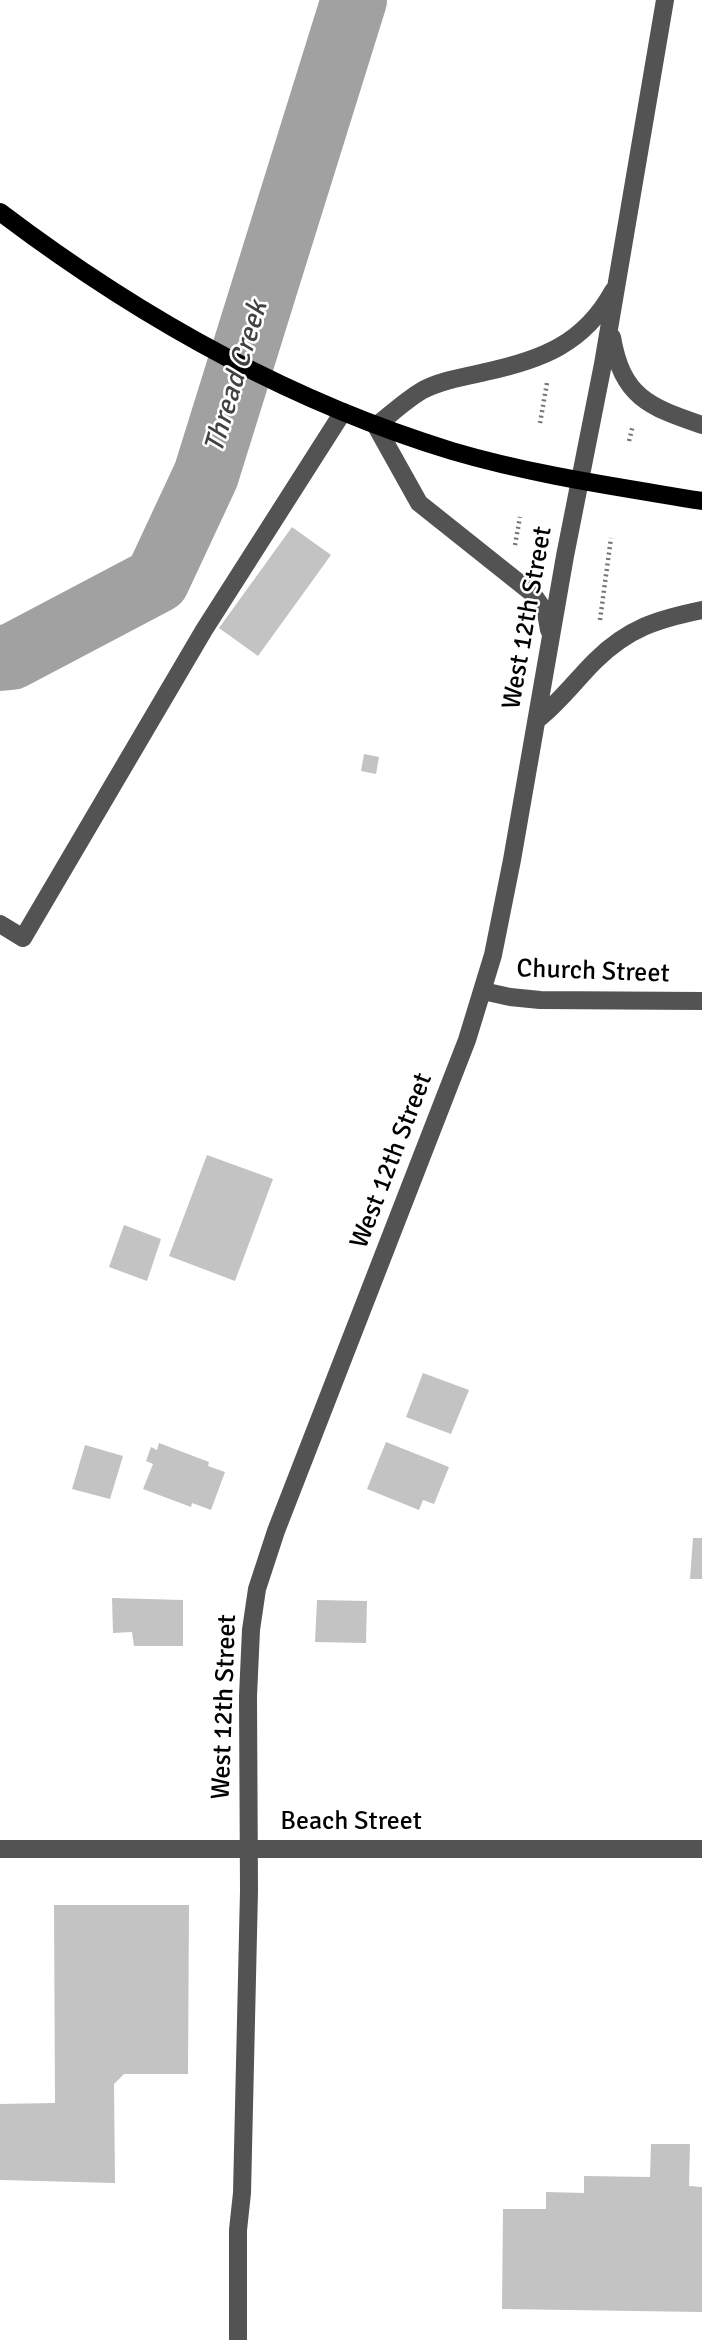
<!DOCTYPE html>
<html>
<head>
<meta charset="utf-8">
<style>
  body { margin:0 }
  canvas { display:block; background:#fff }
</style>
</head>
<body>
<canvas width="702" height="2340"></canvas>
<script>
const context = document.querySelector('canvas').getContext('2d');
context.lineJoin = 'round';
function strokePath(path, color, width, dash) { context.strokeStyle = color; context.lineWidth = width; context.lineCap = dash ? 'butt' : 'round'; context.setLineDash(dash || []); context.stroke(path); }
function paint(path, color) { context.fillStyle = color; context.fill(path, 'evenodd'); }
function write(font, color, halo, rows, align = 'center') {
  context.font = font + ' Signika,sans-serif'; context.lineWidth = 5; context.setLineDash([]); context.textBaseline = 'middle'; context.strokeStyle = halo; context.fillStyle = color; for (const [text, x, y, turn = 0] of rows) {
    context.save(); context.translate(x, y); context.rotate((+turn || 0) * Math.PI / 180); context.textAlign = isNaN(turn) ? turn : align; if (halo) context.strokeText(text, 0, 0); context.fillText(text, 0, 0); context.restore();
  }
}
const river = new Path2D(`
  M0,658l11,-1 146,-77 49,-105 148,-475`);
const building = new Path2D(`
  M292,527l39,28 -73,101 -39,-28z
  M364,754l15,3 -3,17 -15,-3z
  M207,1155l66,24 -38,102 -66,-25z
  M124,1225l37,14 -14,42 -38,-14z
  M423,1373l46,17 -18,44 -45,-17z
  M386,1442l63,25 -15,37 -11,-4 -4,10 -52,-21z
  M159,1443l50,19 -1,4 17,6 -14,38 -19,-7 -1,4 -48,-18 10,-25 -7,-3 5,-14 6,3z
  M85,1445l38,11 -13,43 -38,-10z
  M693,1538h9v41h-12z
  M112,1598l71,2v46h-49l-2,-14 -19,1z
  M317,1600l50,1 -1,42 -51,-1z
  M54,1905h135l-1,169h-64l-10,10 1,99 -115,-3v-76l55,-1z
  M651,2144h39l-1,42 13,1v125l-200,-3 1,-100h43v-17l38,1v-17l66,1z`);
const path = new Path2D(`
  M540,423l7,-40
  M629,441l4,-16
  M515,545l5,-28
  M600,620l11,-82`);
const minor = new Path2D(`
  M612,337c10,60 37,70 90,88
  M549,630l-3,-17 -14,-20 -113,-90 -43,-77c15,-12 31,-27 47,-36 19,-10 42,-13 62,-18 56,-12 99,-28 128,-81
  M537,720c22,-17 38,-39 58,-59 33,-33 63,-42 107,-51
  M0,924l23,14 181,-308 139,-218
  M483,991l27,6 30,3 162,1
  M0,1849h702
  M238,2340v-110l4,-37 7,-302 -1,-195 3,-66 6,-41 19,-58 191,-491 26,-85 19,-95 53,-304 38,-192 62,-364`);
const major = new Path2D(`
  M0,212c136,103 288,189 452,239 81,24 167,36 250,50`);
const streetNames = [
  ["West 12th Street",528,618,-80],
  ["Church Street",593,972,2],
  ["West 12th Street",392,1161,-69],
  ["West 12th Street",225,1707,-88],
  ["Beach Street",351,1822]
];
const waterNames = [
  ["Thread Creek",237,377,-73]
];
strokePath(river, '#a1a1a1', 66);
paint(building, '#c3c3c3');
strokePath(path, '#757575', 4.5, [2, 3.5]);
strokePath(minor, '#535353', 18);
strokePath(major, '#000', 18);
write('26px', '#000', '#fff', streetNames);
write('italic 28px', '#424242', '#fff', waterNames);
</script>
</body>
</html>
